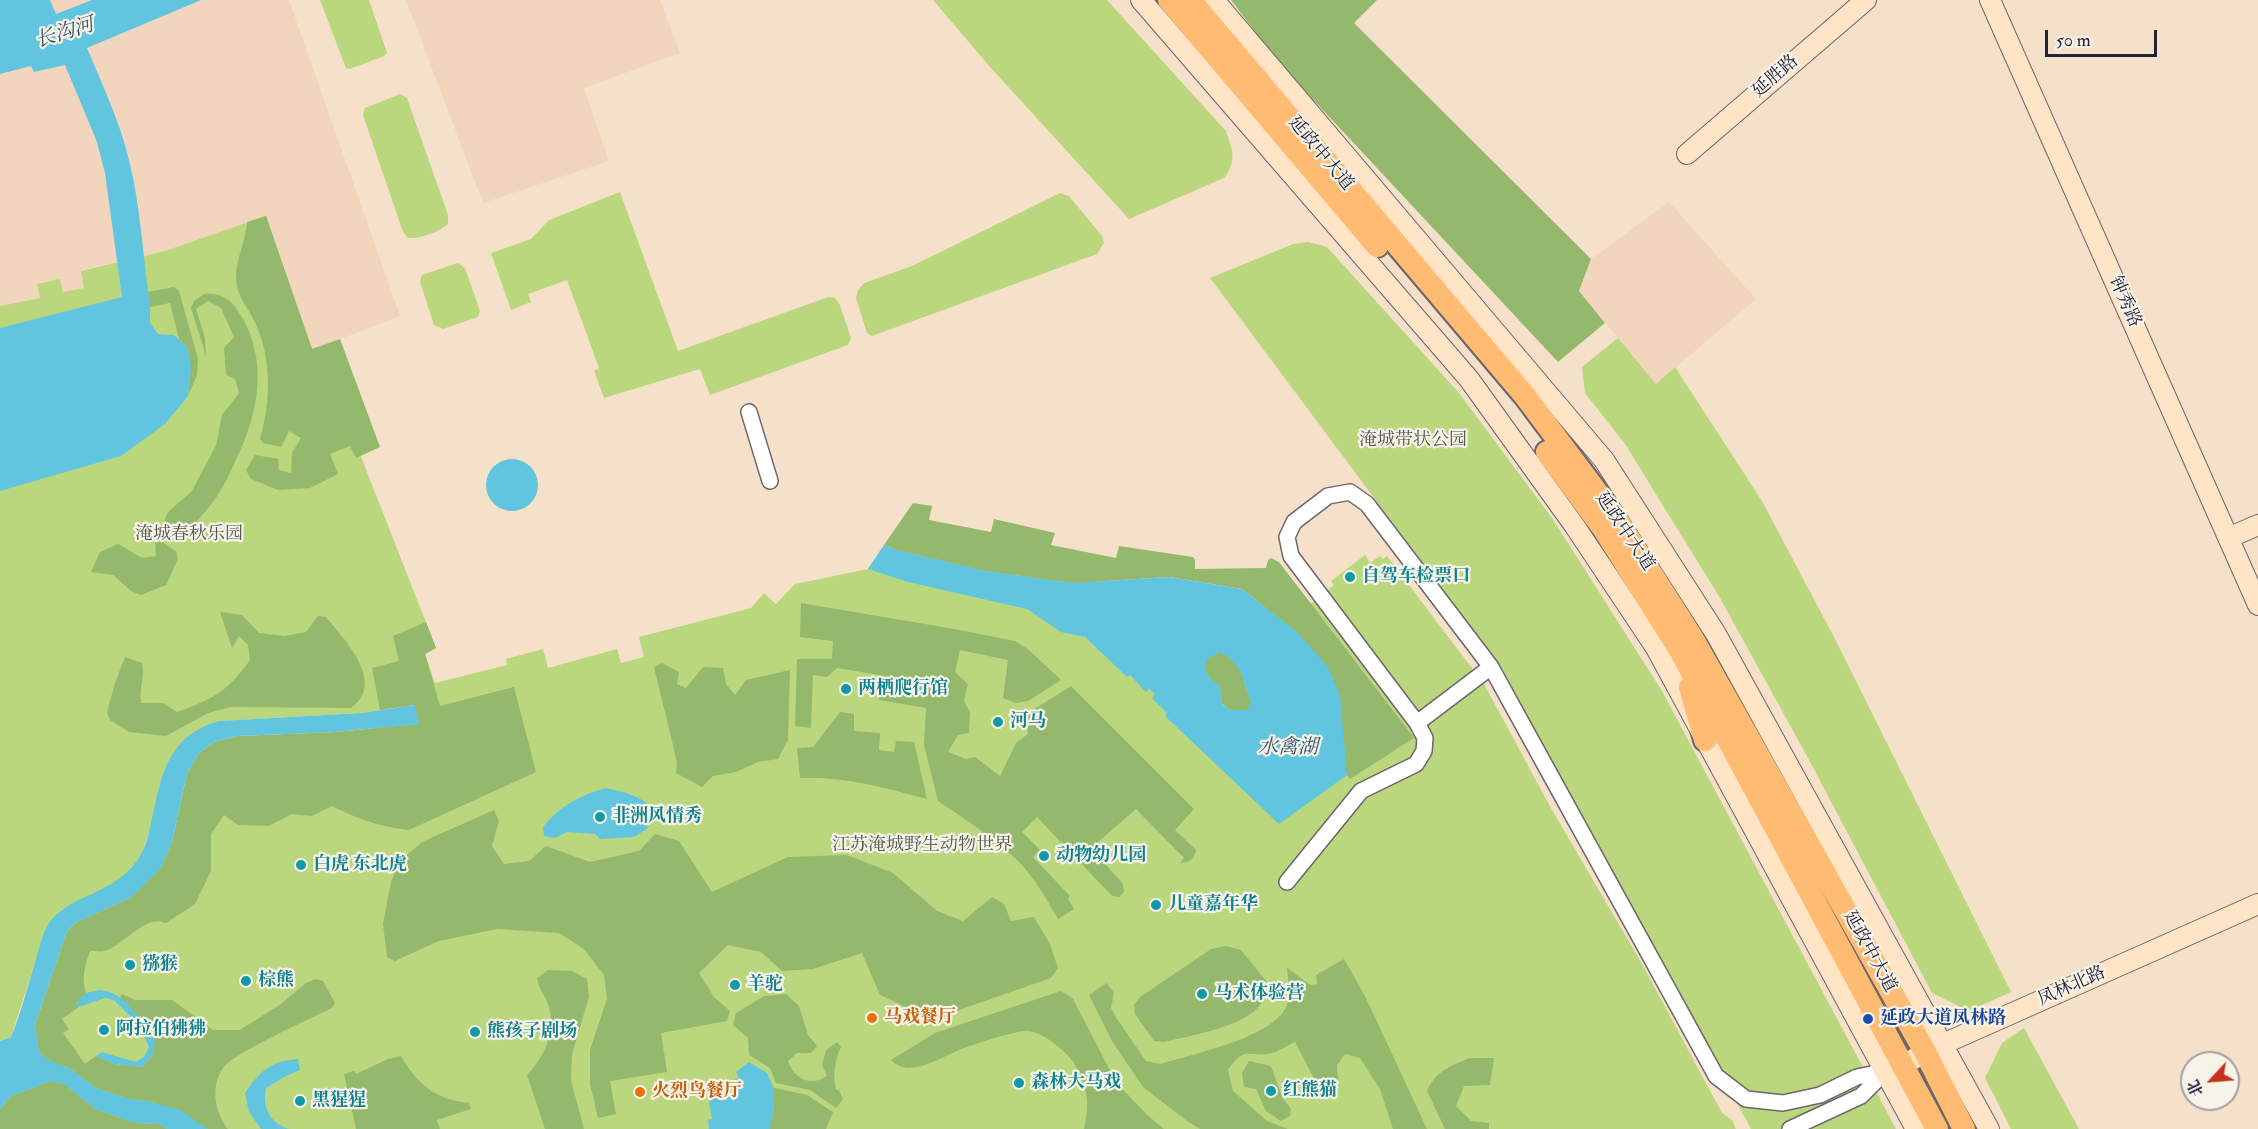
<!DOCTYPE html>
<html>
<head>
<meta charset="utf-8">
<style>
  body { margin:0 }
  #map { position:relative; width:2258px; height:1129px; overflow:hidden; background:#f5e1c9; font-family:"IM FELL Double Pica","Noto Serif SC",serif }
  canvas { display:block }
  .north { position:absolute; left:2180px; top:1051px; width:60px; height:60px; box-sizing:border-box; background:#f7f3e8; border:2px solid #a29fa3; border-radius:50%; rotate:244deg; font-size:16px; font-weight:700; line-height:24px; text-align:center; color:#22223b }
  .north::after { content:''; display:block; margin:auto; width:21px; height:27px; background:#c8321e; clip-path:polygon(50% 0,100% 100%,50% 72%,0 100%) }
  .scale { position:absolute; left:2045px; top:30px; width:112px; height:27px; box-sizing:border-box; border:3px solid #22223b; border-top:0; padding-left:8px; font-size:18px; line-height:21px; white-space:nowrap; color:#22223b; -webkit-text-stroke:4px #f7f3e8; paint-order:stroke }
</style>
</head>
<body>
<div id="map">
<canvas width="2258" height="1129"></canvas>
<div class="north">北</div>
<div class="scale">50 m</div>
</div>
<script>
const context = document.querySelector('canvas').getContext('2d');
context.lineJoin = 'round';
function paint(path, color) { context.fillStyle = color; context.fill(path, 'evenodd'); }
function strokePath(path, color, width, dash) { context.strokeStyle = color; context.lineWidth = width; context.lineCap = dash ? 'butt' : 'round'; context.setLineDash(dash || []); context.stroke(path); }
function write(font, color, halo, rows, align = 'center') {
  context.font = font + ' "IM FELL Double Pica","Noto Serif SC",serif'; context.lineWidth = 4.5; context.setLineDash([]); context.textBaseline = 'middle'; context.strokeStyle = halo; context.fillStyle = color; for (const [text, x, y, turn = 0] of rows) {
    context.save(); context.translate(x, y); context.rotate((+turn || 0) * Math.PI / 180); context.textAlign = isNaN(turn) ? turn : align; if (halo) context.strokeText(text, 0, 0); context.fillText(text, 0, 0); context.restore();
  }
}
const built = new Path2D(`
  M0,0h289l111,316 -88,34 -147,-99 -84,19 4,18 -22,5 -3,-13 -20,18 -40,8z
  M406,0h254l20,53 -96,35 25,73 -126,42z
  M1669,202l87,97 -100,85 -77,-93 12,-32z`);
const green = new Path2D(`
  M320,0h49l18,53 -3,3 -34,13 -4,-1z
  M933,0h174l119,131c6,19 12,29 -2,47l-95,41 -139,-152z
  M400,94l7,4 41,117v9c-9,8 -28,15 -40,14l-5,-6 -40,-117 2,-7z
  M620,192l58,159 150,-54 7,1 5,7 11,33 -3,7 -138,50 -10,-26 -96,29 -10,-27 5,-3 -32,-88 -39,14 3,8 -20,8 -20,-57 40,-14 18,-19z
  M1060,193l9,3 33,40 2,7 -7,11 -225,82 -5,-3 -11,-35 2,-8 6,-7 48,-17z
  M266,216l46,133 6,-2 118,301 -11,6 10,29 72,-18 -1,-6 37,-10 5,19 69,-19 4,14 23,-6 -5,-20 112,-29 13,-15 12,11 19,-20 73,-15 16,-24 13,5 409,57 28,-22 -3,-4 34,-26 5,8 10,-7 3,3 4,-3 97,128 68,126 89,152 81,151 10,7 4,9h-1736v-20l11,-13 56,-165 105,-89 242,-137 -52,8 -143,8 -70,111 -7,21 -11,17 -13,12 -57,28 -15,19 -35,108 -11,4v-735l40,-8 -3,-14 23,-5 3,13 21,-4 -3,-17 84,-20z
  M1308,242l19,5 132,146 93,125 110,173 234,438h-145l-247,-457 -294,-394 83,-34z
  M458,263l7,5 15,43 -2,6 -35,12 -9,-4 -14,-43 2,-7z
  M1618,338l38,46 19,-17 87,134 73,138 176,353 -42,19 -37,-18 -124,-235 -88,-160 -95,-154 -40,-51 -3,-26z
  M2024,1028l55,101h-68l-26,-51 17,-35z`);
const forest = new Path2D(`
  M1231,0h146l-23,23 237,236 -12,32 26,32 -47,39 -280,-300z
  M266,216l46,133 28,-10 40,108 -24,11 -6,-12 -20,8 8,20 -28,14 -32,2 -27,-11 -5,-9 9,-15 23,4 1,11 12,3 1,-20 9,-15 -12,-7 -8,16 -18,-4 -3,-4c11,-39 12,-79 -5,-117 -5,-11 -14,-21 -17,-32 -7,-23 8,-46 9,-68z
  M174,287l5,4 19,68 -1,16 -9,21 3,-30 -4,-19 -8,-8 -9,-36 -20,4 -2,-15z
  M204,294c21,-2 30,9 39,25 26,47 14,99 -9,145 -7,15 -14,30 -25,43 -8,9 -15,21 -26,26l-19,-12 4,-9 24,-21 24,-46 6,-30 17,-22 -4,-14 -9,-4 -2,-27 10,-11 -13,-29 -13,-7 -12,8 9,29 1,18 -15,-48 3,-7z
  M913,503l19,3 -3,14 62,12 3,-13 61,14 -4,12 65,13 3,-12 74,11 2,3v9l71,-1 2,-8 3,-2 8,4 135,176 -64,41 -3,-4 -50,-143 -55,-43 -73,-12 -97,6 -87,-12 -88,-21 -13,-5z
  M155,537l21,14 2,8 -12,26 -25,10 -10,-4 -18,-16 -22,-3 9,-20 18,-8 24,14 14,-2z
  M801,603l159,27 55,11 14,9 32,30 -33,21 -12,2 -13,-5 5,-38 -48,-10 -5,22 13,12 -4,17 6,11 -1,21 -11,2 -10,17 18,7 9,-2 25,19 16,-33 12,-9 -1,-17 6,-7 38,-24 123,123 -19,21 21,20c-2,10 -6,12 -16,13l4,-5 -48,-49 -45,39 32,36 1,8 -5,5 -7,-1 -75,-79 -15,15 18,18 -7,7 37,39 -2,3 6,10 -16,10c-12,-21 -25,-44 -42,-60 -24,-22 -52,-41 -78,-58l-14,-56 2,-37 -47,-8v-25l-42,-7 -10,9 -14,-2 -2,53 -16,-2 2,-67h35l1,-18 -33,-4z
  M220,612l22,3 17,18 26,3 21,-4 12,-16 8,1c18,22 61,66 25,91l-120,-1 -23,6 -42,23 -37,-4 -19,-12 -3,-8 8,-29 10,-26 17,6c3,14 -3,26 -1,40h22l14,9c36,-13 49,-19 73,-52l-2,-15 -9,-9 -7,12z
  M426,622l10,26 -11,6 15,52 74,-19 22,85 -127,58c-28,-3 -52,-11 -77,-24l-20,10 -20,-2 -23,12 -31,-1 -14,-10 -13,19v37l-16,33 -29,19c-22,-9 -42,23 -62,28 -4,1 -10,0 -14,0 -5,15 -9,26 -4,42l-10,10 3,4 -17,12 7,10 -6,4 22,31 11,-8 18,8 28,3 10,-11 -9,-34 -23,-25 2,-3 13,6h37l41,30h27l41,-26 25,-21 9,-4 8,2 12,22 -3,5c-22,11 -97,44 -109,60 -13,19 -8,45 5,61h-20l-56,-27 -26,-4 -30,-10 -25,-19 -23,-9 -9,-9 -4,-26 32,-94 8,-8 55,-25 31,-30 11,-26 15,-69 12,-20 15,-11 23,-6 98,-4 84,-8 -5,-19 -34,5 -8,-42 27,-7 -6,-25z
  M1220,651c24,15 22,28 31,52l-4,7h-17l-8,-7 -2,-16 -9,-8 -6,-9 1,-11z
  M662,663l17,9 -2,12 9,4 17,-21 20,1 3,16 9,11 11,-15 44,-10 -2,70 -10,19 -20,3 -22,10 -23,4 -11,11 -26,-14 1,-11 -23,-95z
  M840,712l14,2v17l26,2 -1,17 15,2 2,-11 18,1 13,57c-42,-11 -83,-23 -127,-21l-3,-30 16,-1z
  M494,810l5,11 -7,25 12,18 25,-3 17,-15 44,16 49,-11 16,-17 24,7 33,51 76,-35 59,-2 46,18 44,38 26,10 29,-24 12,7 7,17 23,-4 16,27 8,24 -7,10 -92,32 -37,16 -6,-14 -36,-17 -18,-42 -49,16 -31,2 -21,-19 -33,-7 -29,28 15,24 16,14 -3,10 -66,12 6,39 -57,9 6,33 -18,4 -8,-34v-34l17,-51 -3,-24 -20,-26 -25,-16 -62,-4 -58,12 -44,20 -8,-4 -4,-33 8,-42 8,-20 23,-20z
  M1226,946l15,4 25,31c0,5 0,11 -1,15 -9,30 -74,39 -101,46l-10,-1 -19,-27 -1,-9 6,-8 71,-48z
  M1344,959l21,37 62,133h-34l-13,-40 -20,-31 -15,-4 -8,11 1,16 -18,9 -25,-48c-7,3 -18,11 -26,12 -23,2 -25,-7 -41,16l5,21 34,30 21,8h-88l-13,-8 -44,-34 -31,-46 -23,-46 18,-12 7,10 -3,15 4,8 31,45 14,3c30,-9 116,-27 127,-59 3,-10 1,-26 0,-37l23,17 7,-1 -1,-9z
  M548,970l24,1 15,8 2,18 -17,57 -1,26 13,49h-39l-18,-54c18,-19 30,-45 21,-71 -3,-9 -10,-16 -11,-26z
  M1061,991l12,8 43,83 30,32 18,15h-80c6,-27 4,-42 -10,-66 -8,-12 -33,-33 -48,-32 -11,0 -56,14 -67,19 -19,8 -50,29 -68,10l44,-27z
  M786,994l13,12 9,29 9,11 -6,7h-14l-9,8c6,18 23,26 39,15l-5,-11 4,-15 11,-8 4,5c-7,15 -8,27 -5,43h3l4,9 -7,9 -26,-18 -34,-7 -6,-15 -21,-13 -1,-17 -15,-13 3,-12 28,-17z
  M401,1056c18,30 34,43 68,47l2,6 -34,11 3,9h-84l-12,-55 10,-3 2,3 32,-15z
  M1470,1058h24l-4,27 -26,1 -8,20 15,15 18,2v6h-44l-18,-38c8,-19 24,-26 43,-33z
  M1249,1061l22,5 11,31 9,12 -1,7 -9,5 -15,-10 -10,-22 -12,-2 -2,-14z
  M51,1081l13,3 31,25 40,14 24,1 8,5h-167v-20l11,-13z
  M774,1088l33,7 26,17 -7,17h-57l5,-20z`);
const water = new Path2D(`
  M0,0h50l6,14 36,-14h109l-114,48c15,36 33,74 42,112 12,48 14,98 21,147v16l8,11 16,1 13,12 4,19 -3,30 -23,28 -44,32 -121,35v-163l122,-31 -17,-124 -8,-31 -32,-77 -31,7 -3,-6 -31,8z
  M486 485a26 26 0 1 1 52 0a26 26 0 1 1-52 0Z
  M884,545l13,5 88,21 87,12 97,-6 73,12 55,43 31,35 12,28 7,80 -68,49 -114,-108 2,-3 -15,-15 3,-4 -6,-5 -3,3 -16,-17 -3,2 -42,-40 -24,-5 -34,-23 -119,-27 -40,-13zM1220,652c24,14 22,27 31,51l-4,7h-17l-8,-6 -2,-17 -9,-8 -6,-9 2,-11z
  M415,705l4,19 -84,8 -98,4 -23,6 -15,11 -12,20 -15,69 -11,26 -31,30 -55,25 -8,8 -32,94 4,26 9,9 23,9 25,19 30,10 26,4 28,8 28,19h-41l-8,-5 -24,-1 -40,-14 -31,-25 -13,-3 -40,15 -11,13v-68l11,-4c10,-24 16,-49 24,-74 3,-11 6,-24 11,-35 20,-36 72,-31 95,-74 6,-10 8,-23 11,-35 10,-46 16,-83 67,-98l143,-8z
  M606,788c19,4 35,8 49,22l-8,7 -1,5 2,6 -14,9 -34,2 -5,-5 -28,-2 -12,6 -11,-2 -1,-9c17,-21 37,-32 63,-39z
  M99,990c27,1 43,32 56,53l-3,13 -10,11 -28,-3 -18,-8 6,-4 34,10 8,-5 5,-10 -11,-23 -24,-24 -9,-2 -26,9 -3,-4 10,-10z
  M298,1059l2,11 -16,7 -18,11c-4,20 4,35 23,41h-28l-12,-17 -4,-19c15,-22 26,-32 53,-34z
  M749,1062l18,11 7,15v21l-5,20h-60l-1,-9 4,-1 -6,-36 11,-2 6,7 16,-11 -3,-5z`);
const street = new Path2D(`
  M749,412l21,69
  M1491,667l-74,56 -126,-167 -4,-19 7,-15 34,-26 22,-4 17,12 124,163 225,409 30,23 37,4 37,-8 37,-18 29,-6
  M1287,882l74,-91 55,-27 8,-13 1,-13 -8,-15
  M1790,1129l71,-33 25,-25`);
const secondary = new Path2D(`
  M1141,0l328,379 105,146 82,123 260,481
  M1214,0l390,460 112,174 273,495
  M1990,0l268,605
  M1687,154l179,-154
  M2228,538l30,-13
  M1889,1070l15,-5 21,-13 333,-148`);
const primary = new Path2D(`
  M1169,0l208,246
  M1190,0l335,396 89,119 79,124 232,413 39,77
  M1547,452l56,76 78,124 256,477
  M1690,687l15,53`);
const markers = [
  [1350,577,6,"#0f9aa8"],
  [846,689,6,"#0f9aa8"],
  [998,722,6,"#0f9aa8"],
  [600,817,6,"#0f9aa8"],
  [1044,856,6,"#0f9aa8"],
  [301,865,6,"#0f9aa8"],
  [1156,905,6,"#0f9aa8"],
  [130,965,6,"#0f9aa8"],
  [246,981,6,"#0f9aa8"],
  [735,985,6,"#0f9aa8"],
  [1202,994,6,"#0f9aa8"],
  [872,1018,6,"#e8710a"],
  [1868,1019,6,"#1a4fb4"],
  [104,1030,6,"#0f9aa8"],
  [475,1032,6,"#0f9aa8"],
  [1019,1083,6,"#0f9aa8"],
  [1271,1091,6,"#0f9aa8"],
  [640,1092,6,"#e8710a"],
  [300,1101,6,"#0f9aa8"]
];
const streetNames = [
  ["延胜路",1776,77,-41],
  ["延政中大道",1320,154,50],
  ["钟秀路",2124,302,66],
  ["延政中大道",1624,532,56],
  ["延政中大道",1869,952,61],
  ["凤林北路",2072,987,-24]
];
const parkNames = [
  ["淹城带状公园",1413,441],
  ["淹城春秋乐园",189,535],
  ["江苏淹城野生动物世界",922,846]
];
const cultureNames = [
  ["自驾车检票口",1362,577],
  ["两栖爬行馆",858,689],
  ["河马",1010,722],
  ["非洲风情秀",612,817],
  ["动物幼儿园",1056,856],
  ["白虎 东北虎",313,865],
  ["儿童嘉年华",1168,905],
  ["猕猴",142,965],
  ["棕熊",258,981],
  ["羊驼",747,985],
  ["马术体验营",1214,994],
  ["阿拉伯狒狒",116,1030],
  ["熊孩子剧场",487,1032],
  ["森林大马戏",1031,1083],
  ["红熊猫",1283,1091],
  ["黑猩猩",312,1101]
];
const foodNames = [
  ["马戏餐厅",884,1018],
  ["火烈鸟餐厅",652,1092]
];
const transitNames = [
  ["延政大道凤林路",1880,1019]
];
const waterNames = [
  ["长沟河",65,34,-17],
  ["水禽湖",1288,749]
];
paint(built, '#f2d5bd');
paint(green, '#bbd77d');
paint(forest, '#94b86c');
paint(water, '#61c5df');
strokePath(street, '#6c656d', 18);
strokePath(secondary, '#6c656d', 22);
strokePath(primary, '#6c656d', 26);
strokePath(street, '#fff', 15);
strokePath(secondary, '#ffe4c6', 20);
strokePath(primary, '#ffbb71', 22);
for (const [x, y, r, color] of markers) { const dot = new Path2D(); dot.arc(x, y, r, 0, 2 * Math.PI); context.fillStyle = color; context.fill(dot); strokePath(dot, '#f7f3e8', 2); }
write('18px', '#22223b', '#f7f3e8', streetNames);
write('18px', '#50584f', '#f7f3e8', parkNames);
write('bold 18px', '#0d838f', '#f7f3e8', cultureNames, 'left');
write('bold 18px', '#c56008', '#f7f3e8', foodNames, 'left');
write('bold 18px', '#164399', '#f7f3e8', transitNames, 'left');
write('italic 20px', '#35536c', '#f7f3e8', waterNames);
</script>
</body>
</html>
